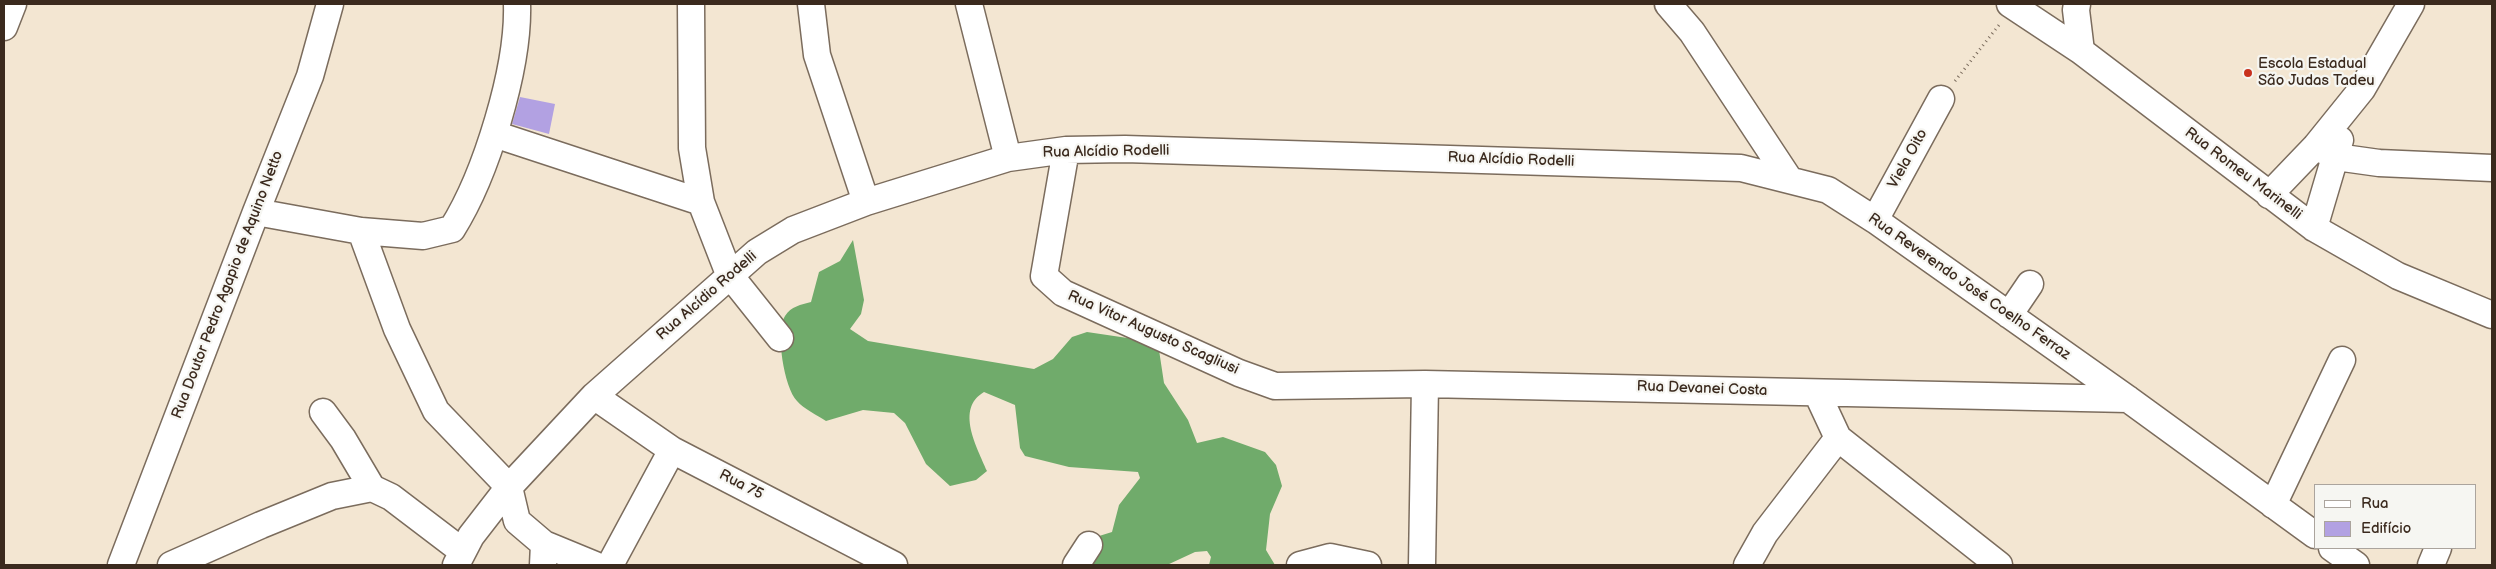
<!DOCTYPE html>
<html>
<head>
<meta charset="utf-8">
<style>
  body { margin:0 }
  #map { position:relative; width:2496px; height:569px; overflow:hidden; background:#f3e6d2; font-family:"Balsamiq Sans",sans-serif }
  canvas { display:block }
  .frame { position:absolute; inset:0; border:5px solid #3b2a1e; pointer-events:none }
  .legend { position:absolute; left:2314px; top:484px; width:162px; height:65px; box-sizing:border-box; background:#f6f6f2; border:1px solid #aba49d; margin:0; padding:6px 9px; list-style:none; font-size:15px; color:#3b2a1e }
  .legend li { display:flex; align-items:center; gap:10px; height:25px }
  .legend b { width:25px; border:1px solid #aba49d }
</style>
</head>
<body>
<div id="map">
<canvas width="2496" height="569"></canvas>
<div class="frame"></div>
<ul class="legend">
<li><b style="height:6px;background:#fff"></b>Rua</li>
<li><b style="height:14px;background:#b2a1e2"></b>Edifício</li>
</ul>
</div>
<script>
const context = document.querySelector('canvas').getContext('2d');
context.lineJoin = 'round';
function paint(path, color) { context.fillStyle = color; context.fill(path, 'evenodd'); }
function strokePath(path, color, width, dash) { context.strokeStyle = color; context.lineWidth = width; context.lineCap = dash ? 'butt' : 'round'; context.setLineDash(dash || []); context.stroke(path); }
function write(font, color, halo, rows, align = 'center') {
  context.font = font + ' "Balsamiq Sans",sans-serif'; context.lineWidth = 4.5; context.setLineDash([]); context.textBaseline = 'middle'; context.strokeStyle = halo; context.fillStyle = color; for (const [text, x, y, turn = 0] of rows) {
    context.save(); context.translate(x, y); context.rotate((+turn || 0) * Math.PI / 180); context.textAlign = isNaN(turn) ? turn : align; if (halo) context.strokeText(text, 0, 0); context.fillText(text, 0, 0); context.restore();
  }
}
const forest = new Path2D(`
  M853,240l11,60 -3,14 -11,15 18,12 166,28 19,-10 19,-22 15,-5 54,8 18,10 5,33 24,37 9,23 26,-6 42,15 11,13 6,21 -12,28 -4,36 9,15h-66l2,-8 -4,-6 -12,1 -28,13h-77l-7,-24 29,-9 7,-27 21,-27 -2,-6 -69,-5 -44,-11 -5,-8 -5,-43 -31,-13c-29,17 -7,55 3,79l-11,9 -26,6 -24,-22 -21,-41 -11,-10 -31,-3 -37,11c-9,-6 -22,-12 -29,-20 -13,-13 -22,-70 -12,-85 6,-10 16,-11 26,-14l8,-30 21,-11z`);
const building = new Path2D(`
  M520,97l35,7 -6,30 -37,-10z`);
const path = new Path2D(`
  M1955,81l44,-56`);
const minor = new Path2D(`
  M691,4l1,144 9,54 28,72 51,64
  M811,4l6,51 49,147
  M969,4l39,154
  M1668,4l24,28 97,147
  M2010,4l71,47 233,177 84,48 94,39
  M2077,4l-1,6 5,41
  M4,27l9,-23
  M494,134l207,68
  M2316,146l20,11 43,6 113,5
  M1066,150l-22,126 19,17 176,80 36,13 150,-2 703,15
  M2269,195l47,-49 46,-57 49,-85
  M256,212l105,19 62,5 29,-7c34,-54 67,-161 65,-225
  M1875,220l66,-121
  M2314,228l26,-88
  M361,231l36,98 39,82 73,76 8,34 27,23 -1,21
  M2009,315l21,-31
  M1817,393l21,45 161,127
  M594,396l78,54 222,115
  M323,412l20,27 29,49
  M2273,505l69,-145
  M544,544l51,21
  M2332,548l24,17
  M121,565l135,-353 54,-136 20,-72
  M171,565l90,-40 71,-29 40,-8 19,9 71,54
  M456,565l15,-29 38,-49 85,-91 163,-144 36,-22 73,-28 142,-44 58,-8 59,-1 616,19 87,22 47,30 253,179 187,136
  M610,565l62,-115
  M1076,565l13,-20
  M1300,565l30,-8 38,8
  M1422,565l3,-181
  M1747,565l18,-32 73,-95
  M2431,565l7,-17`);
const markers = [
  [2248,73,5,"#c8321e"]
];
const poiNames = [
  ["Escola Estadual",2258,64],
  ["São Judas Tadeu",2258,81]
];
const streetNames = [
  ["Rua Alcídio Rodelli",1106,152,-1],
  ["Viela Oito",1908,159,-61],
  ["Rua Alcídio Rodelli",1511,160,2],
  ["Rua Romeu Marinelli",2243,174,37],
  ["Rua Doutor Pedro Agapio de Aquino Netto",228,285,-69],
  ["Rua Reverendo José Coelho Ferraz",1969,287,35],
  ["Rua Alcídio Rodelli",707,296,-41],
  ["Rua Vitor Augusto Scagliusi",1153,333,24],
  ["Rua Devanei Costa",1702,389,2],
  ["Rua 75",741,485,27]
];
paint(forest, '#70ab6b');
paint(building, '#b2a1e2');
strokePath(minor, '#7b6c5d', 29);
strokePath(path, '#7b6c5d', 3, [1, 4]);
strokePath(minor, '#fff', 26);
for (const [x, y, r, color] of markers) { const dot = new Path2D(); dot.arc(x, y, r, 0, 2 * Math.PI); context.fillStyle = color; context.fill(dot); strokePath(dot, '#f6f6f2', 2); }
write('15px', '#3b2a1e', '#f6f6f2', poiNames, 'left');
write('15px', '#3b2a1e', '#f6f6f2', streetNames);
</script>
</body>
</html>
